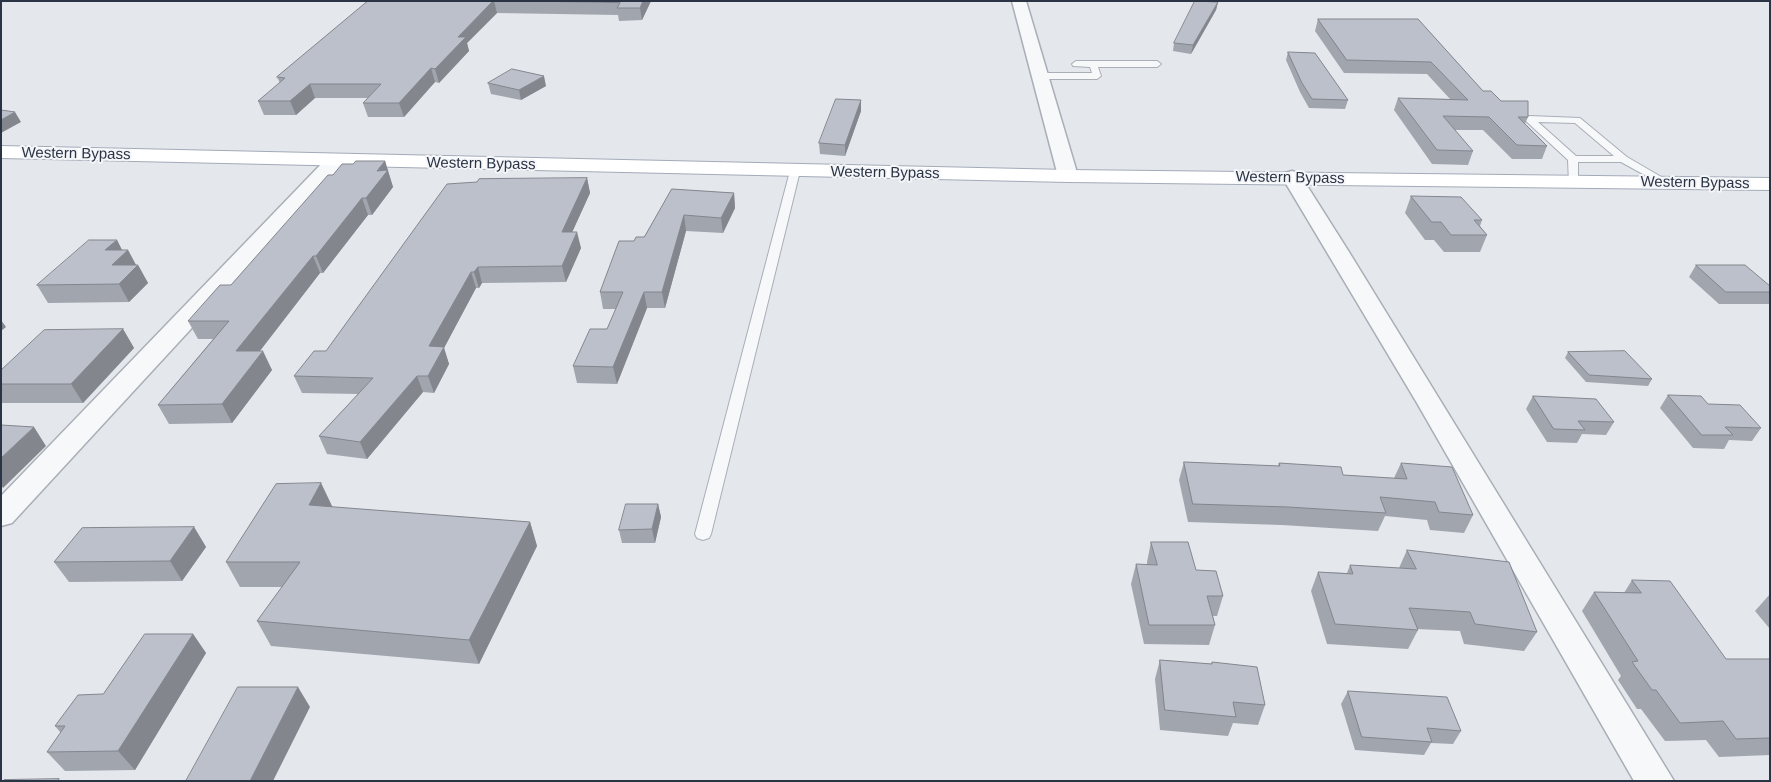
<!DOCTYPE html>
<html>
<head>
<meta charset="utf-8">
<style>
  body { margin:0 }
  #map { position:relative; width:1771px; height:782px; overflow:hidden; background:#e4e7ec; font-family:Helvetica,sans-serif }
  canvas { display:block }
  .frame { position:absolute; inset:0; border:2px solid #2b3445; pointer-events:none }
</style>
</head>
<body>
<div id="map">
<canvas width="1771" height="782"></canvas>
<div class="frame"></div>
</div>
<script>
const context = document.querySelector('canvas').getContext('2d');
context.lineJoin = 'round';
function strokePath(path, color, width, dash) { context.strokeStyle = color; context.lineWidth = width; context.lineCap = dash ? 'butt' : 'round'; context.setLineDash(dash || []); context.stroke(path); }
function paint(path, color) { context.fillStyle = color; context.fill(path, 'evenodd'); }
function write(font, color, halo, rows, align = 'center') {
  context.font = font + ' Helvetica,sans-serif'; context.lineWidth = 4; context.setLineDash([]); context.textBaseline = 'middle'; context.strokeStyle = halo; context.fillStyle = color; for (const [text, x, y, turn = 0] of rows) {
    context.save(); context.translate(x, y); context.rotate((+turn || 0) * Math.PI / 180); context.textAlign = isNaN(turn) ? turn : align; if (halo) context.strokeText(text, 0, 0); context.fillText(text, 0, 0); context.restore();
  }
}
const service = new Path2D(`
  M1076,61h81l4,3 -4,3h-59l3,9 -4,3h-57l-4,-3 4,-3h52l-2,-6 -17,-1 -1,-2z
  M1529,116l51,2 47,39 43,25 -1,2h-8l-40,-22h-43v19l-1,2h-8l-1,-23 -42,-39v-4zM1538,122l37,1 39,33h-38z
  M795,168l5,3 -89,363 -2,4 -6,2 -6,-2 -2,-4 95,-363z`);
const minor = new Path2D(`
  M1012,1h14l52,175 -3,4h-14l-3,-4z
  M335,155l7,2 3,4 -3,4 -330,358 -11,3v-30l327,-339z
  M1292,171l7,2 50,79 325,529h-40l-217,-378 -135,-226 3,-4z`);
const primary = new Path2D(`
  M1,146l1067,24 702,8v12l-702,-8 -1067,-24z`);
const wall = new Path2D(`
  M368,1h283l-9,19 -23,1 -1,-6 -121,-2 -30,30 2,8 -30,32 -4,-1 -31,35h-36l-5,-14 5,-5h-53l-19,17h-32l-6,-14 22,-18 -3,-6z
  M1218,2l-2,8 -25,44 -18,-3 1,-8z
  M1318,19h100l65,72 18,10 27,16 -3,7 22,22 -5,13h-30l-29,-29h-29l19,21 -5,14 -36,-1 -38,-54 4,-12 52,1 -23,-25 -83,-1 -29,-42z
  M1288,52l60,48 -3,9 -36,-1 -9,-16 -14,-32z
  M488,83l58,3 -25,14 -30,-6z
  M861,100v11l-16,45 -25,-2 -1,-11z
  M385,161l8,26 -21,28h-4l-45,58h-3l-60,78 12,19 -40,53 -63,1 -11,-19 55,-66h-15l-10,-18 43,-36 102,-110 20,-11z
  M587,178l3,15 -18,39 9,16 -15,34 -84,1 -3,5h-3l-32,60 5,16 -15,29 -11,-1 -56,67 -40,-5 -8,-18 39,-42 -56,-1 -8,-17 32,-25z
  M672,189l62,4 1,15 -12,25 -37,-2 -21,77h-18l-30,76 -40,-1 -4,-17 34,-37 9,-20h-13l-3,-17 34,-51 10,-4z
  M1411,196l71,24 -2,6 7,9 -7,17h-36l-10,-12h-9l-20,-27z
  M117,240l5,10h6l8,15h2l10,18 -19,19 -81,1 -11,-18z
  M1696,265l74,21v17l-1,1h-50l-30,-27z
  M123,329l11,19 -51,55h-82v-33z
  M1568,352l84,27 -4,7 -62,-4 -21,-24z
  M1668,395l40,9 53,24 -9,13 -23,-1 -5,9 -31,-1 -33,-40z
  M1533,396l81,26 -8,13 -24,-1 -5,9 -30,-1 -21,-33z
  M1184,462l94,4 1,-3 64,12 51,3 7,-15 72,52 -9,18 -34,-3 -3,-10 -42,-4 -7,15 -96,-6 -94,-3 -9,-42z
  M321,483l11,24 198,15 7,24 -58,118 -208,-18 -14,-25 25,-34h-42l-14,-25z
  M658,504l3,13 -6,26h-33l-3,-13z
  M194,527l12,20 -24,34 -113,1 -15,-20z
  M1151,542l45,28 27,26 -6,20h-4l2,9 -6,20 -65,-1 -13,-60 5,-20 11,1v-3z
  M1407,550l130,82 -13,19 -60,-7 -4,-13 -43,-2 1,1 -10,19 -81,-5 -16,-53 7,-19 29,1 3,-8 49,3z
  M1632,580l94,79h44v96l-51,2 -13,-17 -41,1 -24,-32h-4l-19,-29 3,-4 -39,-65 12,-19 30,1z
  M1770,594v35l-15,-18z
  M193,634l13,19 -71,117 -70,1 -18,-19 14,-19 -6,-7z
  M1160,660l51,4 1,-2 53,43 -7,20 -25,-2 -5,13 -68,-6 -5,-51z
  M1348,691l113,40 -8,13 -22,-1 -7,12 -69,-5 -14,-46z`);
const shadedWall = new Path2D(`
  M493,1h1l3,12 -30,30 2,8 -30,32 -4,-14 23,-32z
  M643,1h8l-9,19 -2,-12z
  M1218,2l-2,8 -25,44 2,-9z
  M431,68l4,14 -31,35 -5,-14z
  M544,76l2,10 -25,14 -2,-10z
  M310,84l5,14 -19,17 -6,-14z
  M861,100v11l-16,45v-11z
  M15,112l6,10 -20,11v-13z
  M385,161l8,26 -21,28 -6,-17 11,-27z
  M587,178l3,15 -25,55 -3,-16z
  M734,193l1,15 -12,25 -2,-15z
  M362,198l6,17 -45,58 -7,-17z
  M684,215l2,16 -21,77 -3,-16z
  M577,232l4,16 -15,34 -4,-16z
  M117,240l7,14 4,-4 9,17 1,-2 10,18 -19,19 -10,-18 -7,-19 -7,-15z
  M313,256l7,17 -75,97 -9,-19z
  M478,267l4,16 -3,5 -5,-16z
  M471,272l5,16 -32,60 5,16 -15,29 -6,-17 1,-30z
  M644,292l3,16 -30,76 -4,-17z
  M1,320l5,7 -5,4z
  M123,329l11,19 -51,55 -12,-19z
  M263,351l9,19 -40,53 -10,-19z
  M417,376l6,16 -56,67 -7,-17z
  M34,427l12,19 -43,42 -2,-3v-27z
  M321,483l12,25 -24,-3z
  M658,504l3,13 -6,26 -3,-14z
  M530,522l7,24 -58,118 -10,-24z
  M194,527l12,20 -24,34 -12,-20z
  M193,634l13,19 -71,117 -17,-19z
  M298,687l12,20 -37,74h-23z`);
const building = new Path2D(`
  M368,1h125l-35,36h8l-31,32 -4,-1 -32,35h-36l18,-19h-71l-20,17h-32l27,-23 -8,-1z
  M532,1h111l-3,7h-23l3,-5z
  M1195,1l23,1 -25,43 -19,-2z
  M1318,19h100l65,72h8l10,10h27v16h-10l29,29 -30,-1 -28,-28 -46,-1 30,35 -36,-1 -39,-52 70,2 -37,-38 -84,-2z
  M1288,52l27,1 33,47 -36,-1 -10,-16z
  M512,69l32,7 -25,14 -31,-7z
  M836,99l25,1 -16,45 -26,-2z
  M1,110l14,2 -14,8z
  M356,161h29l-8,10 11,-1 -22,28h-4l-46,58h-3l-77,95h27l-41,53 -64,1 71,-84h-41l32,-36h11l97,-110h5l9,-11h11z
  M587,178l-25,54h15l-15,34 -84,1 -4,5h-3l-42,74 15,1 -16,29h-11l-57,66 -41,-6 54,-58 -79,-2 20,-25h12l121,-167 30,-2 2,-3z
  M672,189l62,4 -13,25 -37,-3 -22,77h-18l-31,75 -40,-1 17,-37h17l16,-37h-23l19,-51h15l2,-4h8z
  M1411,196l50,1 21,23h-8l13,15h-36l-10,-13h-9z
  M89,240h28l-12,10h23l-16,15h26l-19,19 -82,1z
  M1696,265h49l25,21v6h-44z
  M123,329l-52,55h-70v-14l43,-40z
  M1625,351l27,28 -63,-4 -21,-23z
  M1668,395l33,1 7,8 32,1 21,23 -36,-1 8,8h-31z
  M1533,396l63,3 18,23 -36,-1 7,9 -31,-1z
  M1,425l33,2 -33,31z
  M1184,462l96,4 -1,-3 62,4 2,8 64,4 -6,-16 51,4 21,48 -34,-3 -4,-10 -55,-5 6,16 -98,-6 -95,-3z
  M321,483l-12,22 221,17 -61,118 -212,-19 43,-59h-74l50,-78z
  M626,504h32l-6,25 -33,1z
  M194,527l-24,34 -116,1 28,-34z
  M1151,542h37l8,28 20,1 7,25h-16l8,29h-66l-13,-61 21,1z
  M1407,550l102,12 28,70 -62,-8 -5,-12 -61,-4 9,22 -83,-6 -17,-52 35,2 -3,-9 66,4z
  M1632,580l38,1 56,78h44v79l-34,1 -13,-18 -43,2 -24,-33h-4l-20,-28 6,-1 -44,-69 47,1z
  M145,634h48l-75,117 -71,1 18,-26h-10l23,-31 25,-1z
  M1160,660l52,4v-2l45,5 8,38 -32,-3 3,15 -71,-7z
  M238,687h60l-48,94h-64z
  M1348,691l99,6 14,34 -34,-3 5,14 -70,-5z
  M59,779l-1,2h-54v-1z`);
const farStreetnames = [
  ["Western Bypass",76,154,1],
  ["Western Bypass",481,164,1],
  ["Western Bypass",885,173,1],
  ["Western Bypass",1290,178,1],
  ["Western Bypass",1695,183,1]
];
strokePath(service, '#a9aeb7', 2);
strokePath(minor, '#a9aeb7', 3);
strokePath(primary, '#a3abb8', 2);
paint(service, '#f7f8fa');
paint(minor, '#f7f8fa');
paint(primary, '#fff');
paint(wall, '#a1a5ae');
paint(shadedWall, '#83868d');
paint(building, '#bbc0ca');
strokePath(building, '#83868d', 1);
write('15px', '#2b3445', '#f4f6f9', farStreetnames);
</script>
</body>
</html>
